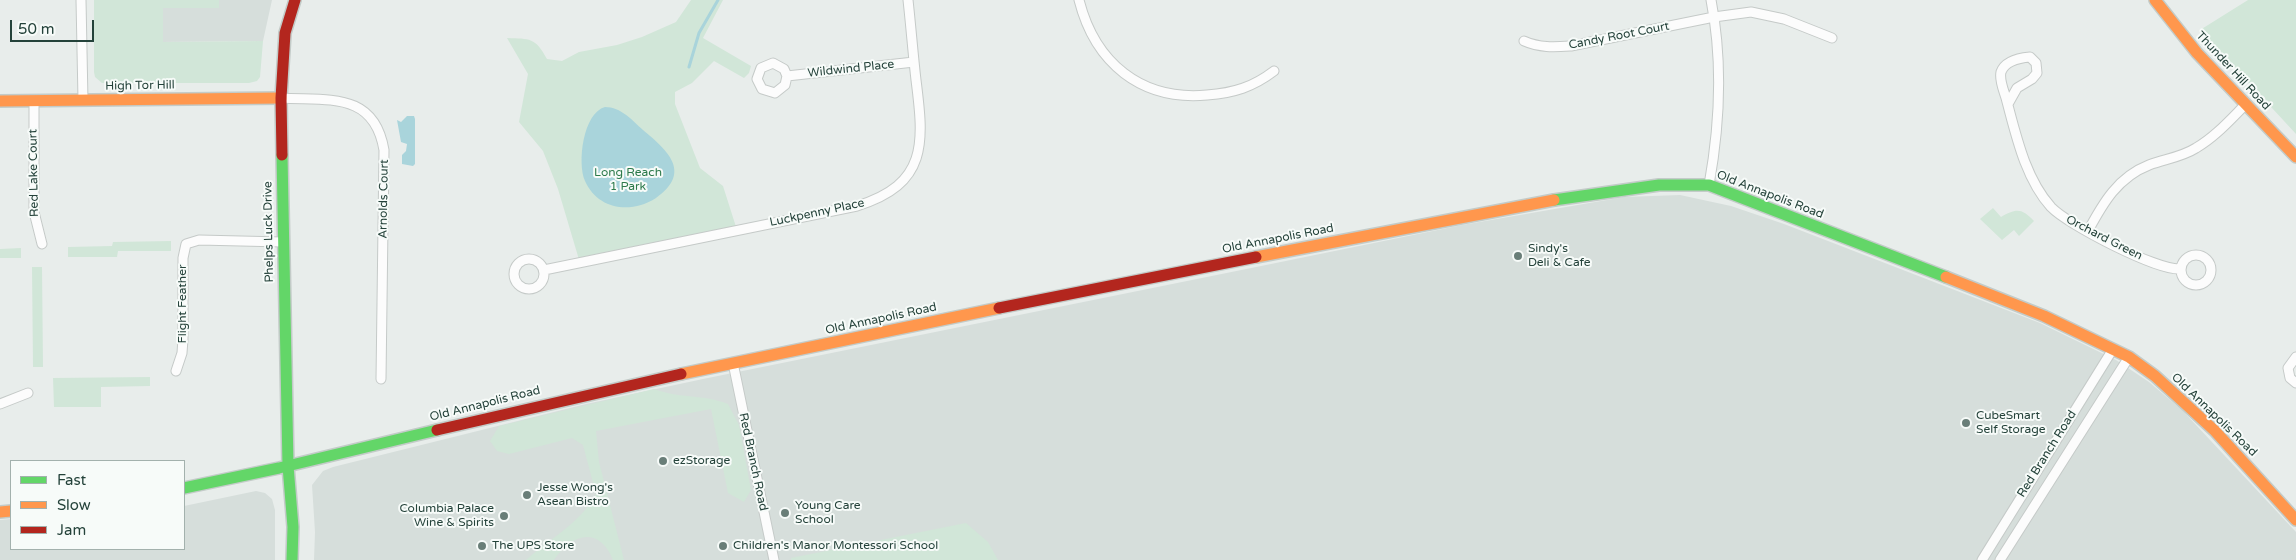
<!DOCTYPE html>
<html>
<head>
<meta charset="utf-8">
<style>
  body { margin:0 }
  #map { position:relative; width:2296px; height:560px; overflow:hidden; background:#e8edeb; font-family:"Varela Round",sans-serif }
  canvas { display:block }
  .legend { position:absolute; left:10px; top:460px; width:175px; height:90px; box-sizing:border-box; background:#f7fbf9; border:1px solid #a3b1ad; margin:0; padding:6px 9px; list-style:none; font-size:15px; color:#24423a }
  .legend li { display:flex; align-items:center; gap:10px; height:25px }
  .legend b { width:25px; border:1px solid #a3b1ad }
  .scale { position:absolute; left:10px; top:20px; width:84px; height:22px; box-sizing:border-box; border:2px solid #24423a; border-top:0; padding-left:6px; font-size:15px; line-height:18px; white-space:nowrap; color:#24423a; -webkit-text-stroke:4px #f7fbf9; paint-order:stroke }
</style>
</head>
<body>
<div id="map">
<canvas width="2296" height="560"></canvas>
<ul class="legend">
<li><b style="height:6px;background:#63d668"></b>Fast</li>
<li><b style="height:6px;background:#ff974d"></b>Slow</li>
<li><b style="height:6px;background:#b3261e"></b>Jam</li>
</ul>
<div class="scale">50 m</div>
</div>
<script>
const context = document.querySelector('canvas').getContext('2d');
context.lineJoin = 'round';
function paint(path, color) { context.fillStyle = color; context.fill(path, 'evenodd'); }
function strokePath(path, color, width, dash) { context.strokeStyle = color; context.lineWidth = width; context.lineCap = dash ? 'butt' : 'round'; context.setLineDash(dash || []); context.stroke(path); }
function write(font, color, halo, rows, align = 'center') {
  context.font = font + ' "Varela Round",sans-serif'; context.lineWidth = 4; context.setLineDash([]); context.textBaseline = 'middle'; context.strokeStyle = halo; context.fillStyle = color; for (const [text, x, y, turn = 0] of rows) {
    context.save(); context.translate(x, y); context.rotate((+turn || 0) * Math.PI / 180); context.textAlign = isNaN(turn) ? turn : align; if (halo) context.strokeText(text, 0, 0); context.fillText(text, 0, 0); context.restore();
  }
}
const built = new Path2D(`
  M219,0h53l-9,41 -100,1v-34h56z
  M1680,195l51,11 53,18 256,99 76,37 33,22 33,28 114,122v28h-1982l1,-28 -3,-47 11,-14 10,-4 253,-63 117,-25 568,-115 191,-39 162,-28z
  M256,491l9,2 7,6 3,11v50h-275v-40l11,-1v30h173v-43z`);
const green = new Path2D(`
  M94,0h125v8h-56v34l100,-1 -3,36 -3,4 -8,2h-147l-7,-6 -1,-5z
  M691,0h32l-20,38 48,28 -2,7 -5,5 -30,-17 -22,22 -17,9v12l25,64 23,18 14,44 -157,33 -22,-74 -15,-38 -24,-29 9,-48 -21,-36c23,1 28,-1 40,21l15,2 17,-9 38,-7 25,-8 34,-15z
  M2248,0h48v134l-96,-104z
  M1993,208l8,9c15,-9 21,-9 33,4l-15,15 -5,-6 -12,10 -22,-21z
  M171,241v10h-53l-1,6h-49v-10l44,-1 1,-4z
  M21,248v10h-21v-9z
  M32,267h10l1,100h-10z
  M150,377v9l-49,1v20h-47l-1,-29z
  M654,389c27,10 49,5 74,15l11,21 12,65 -7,12 -16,-9 -17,-84 -115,22 3,31 25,98h-11c-14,-35 -42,-26 -59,0h-28c24,-21 55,-38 70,-66l-13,-49 -11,-7 -63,16 -12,-3 -7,-10 9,-15z
  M966,523l22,19 10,18h-207v-2z`);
const water = new Path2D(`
  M605,107c16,0 27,13 38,23 24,20 50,42 13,68 -25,16 -58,12 -71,-17 -8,-18 -2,-68 20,-74z
  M407,116h7l1,3v45l-2,2 -11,-2v-9l4,-4 1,-7 -6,-2 -4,-22 4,2z`);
const stream = new Path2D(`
  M689,67l10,-34 19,-33`);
const street = new Path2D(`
  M81,0l2,100
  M1079,0c16,63 62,101 128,95 27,-2 46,-8 67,-24
  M1524,41c16,7 30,6 47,5l143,-29 37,-5 33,7 48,19
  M787,76l-2,9 -10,8 -13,-4 -5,-10 4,-11 12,-5 11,6 3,7 127,-14
  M281,98c47,3 93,-7 103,52l-3,229
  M34,101v111l8,32
  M2008,104l9,-16 15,-9 5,-6 -1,-10 -6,-6c-11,1 -25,4 -29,15 -2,8 3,19 5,26 10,37 19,80 45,109 17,18 105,63 129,62
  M1709,185c11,-61 14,-123 2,-185
  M2088,231c15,-28 30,-54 61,-66 16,-6 33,-8 47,-17 19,-11 34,-28 49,-43
  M2181 270a15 15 0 1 1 30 0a15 15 0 1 1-30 0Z
  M514 274a15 15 0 1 1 30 0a15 15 0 1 1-30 0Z
  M544,270l313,-64c71,-22 67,-63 59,-126 -3,-26 -5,-53 -8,-80
  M2296,357l-8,11 2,10 6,5
  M733,363l41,197
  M176,371l6,-18 1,-14v-81l3,-14 13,-4 84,2
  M0,404l28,-11
  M1982,560l131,-211
  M2000,560l129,-203`);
const fast = new Path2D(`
  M282,155l6,311 5,61 -1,33
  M1554,200l105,-15h50l237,92
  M184,488l95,-20 158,-38`);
const slow = new Path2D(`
  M2155,0l42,53 99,104
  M0,101l281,-3
  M1256,257l298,-57
  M1946,277l98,39 85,41 26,19 60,55 81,89
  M681,374l318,-66
  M0,512l11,-1`);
const jam = new Path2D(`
  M282,155l-1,-57 4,-65 10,-33
  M999,308l257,-51
  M437,430l244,-56`);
const markers = [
  [1518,256,5,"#697e78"],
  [1966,423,5,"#697e78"],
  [663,461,5,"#697e78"],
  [527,495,5,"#697e78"],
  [785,513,5,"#697e78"],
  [504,516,5,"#697e78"],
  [482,546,5,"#697e78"],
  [723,546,5,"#697e78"]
];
const streetNames = [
  ["Candy Root Court",1619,36,-11],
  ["Wildwind Place",851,69,-6],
  ["Thunder Hill Road",2233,71,47],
  ["High Tor Hill",140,86,-1],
  ["Red Lake Court",34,173,-91],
  ["Old Annapolis Road",1770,195,21],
  ["Arnolds Court",384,199,-89],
  ["Luckpenny Place",817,213,-12],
  ["Phelps Luck Drive",269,232,-91],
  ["Orchard Green",2104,238,27],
  ["Old Annapolis Road",1278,239,-11],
  ["Flight Feather",183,304,-90],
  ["Old Annapolis Road",881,319,-12],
  ["Old Annapolis Road",485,404,-14],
  ["Old Annapolis Road",2214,415,44],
  ["Red Branch Road",2047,454,-58],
  ["Red Branch Road",753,462,78]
];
const parkNames = [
  ["Long Reach",628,173],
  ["1 Park",628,187]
];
const poiNames = [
  ["Sindy's",1528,249],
  ["Deli & Cafe",1528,263],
  ["CubeSmart",1976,416],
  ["Self Storage",1976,430],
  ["ezStorage",673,461],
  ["Jesse Wong's",537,488],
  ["Asean Bistro",537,502],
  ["Young Care",795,506],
  ["School",795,520],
  ["Columbia Palace",494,509,"right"],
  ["Wine & Spirits",494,523,"right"],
  ["The UPS Store",492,546],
  ["Children's Manor Montessori School",733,546]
];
paint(built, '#d6dedb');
paint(green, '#d1e6d8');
paint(water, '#a9d4db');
strokePath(stream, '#a9d4db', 3);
strokePath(street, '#c5cac8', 11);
strokePath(fast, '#c3cbc8', 14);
strokePath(slow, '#c3cbc8', 14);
strokePath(jam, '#c3cbc8', 14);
strokePath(street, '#fcfcfc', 9);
strokePath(fast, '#63d668', 11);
strokePath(slow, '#ff974d', 11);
strokePath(jam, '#b3261e', 11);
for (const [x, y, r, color] of markers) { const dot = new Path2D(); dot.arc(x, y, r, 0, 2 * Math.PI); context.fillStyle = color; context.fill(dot); strokePath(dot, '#f7fbf9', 2); }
write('12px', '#24423a', '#f7fbf9', streetNames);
write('12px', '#2d7a4b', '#f7fbf9', parkNames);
write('12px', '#24423a', '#f7fbf9', poiNames, 'left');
</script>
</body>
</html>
